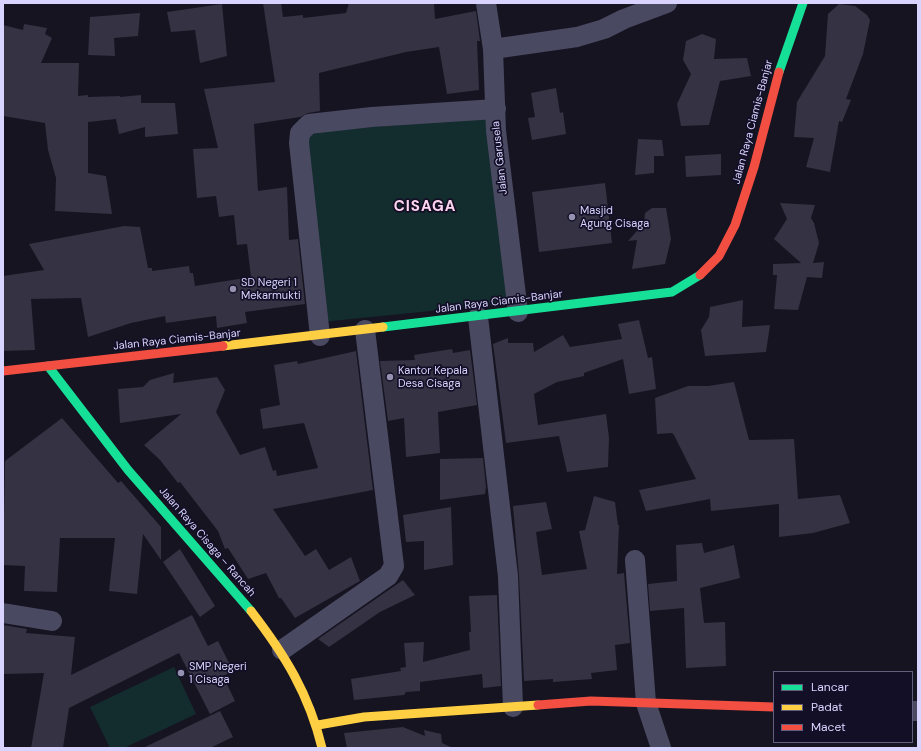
<!DOCTYPE html>
<html>
<head>
<meta charset="utf-8">
<style>
  body { margin:0 }
  #map { position:relative; width:921px; height:751px; overflow:hidden; background:#161421; font-family:"DM Sans",sans-serif }
  canvas { display:block }
  .frame { position:absolute; inset:0; border:4px solid #d9d4ff; pointer-events:none }
  .legend { position:absolute; left:773px; top:671px; width:140px; height:72px; box-sizing:border-box; background:#130f26; border:1px solid #625e7d; margin:0; padding:5px 7px; list-style:none; font-size:12px; color:#d9d4ff }
  .legend li { display:flex; align-items:center; gap:8px; height:20px }
  .legend b { width:20px; border:1px solid #625e7d }
</style>
</head>
<body>
<div id="map">
<canvas width="921" height="751"></canvas>
<div class="frame"></div>
<ul class="legend">
<li><b style="height:5px;background:#16e098"></b>Lancar</li>
<li><b style="height:5px;background:#ffcf43"></b>Padat</li>
<li><b style="height:5px;background:#f24e42"></b>Macet</li>
</ul>
</div>
<script>
const context = document.querySelector('canvas').getContext('2d');
context.lineJoin = 'round';
function paint(path, color) { context.fillStyle = color; context.fill(path, 'evenodd'); }
function strokePath(path, color, width, dash) { context.strokeStyle = color; context.lineWidth = width; context.lineCap = dash ? 'butt' : 'round'; context.setLineDash(dash || []); context.stroke(path); }
function write(font, color, halo, rows, align = 'center') {
  context.font = font + ' "DM Sans",sans-serif'; context.lineWidth = 3.5; context.setLineDash([]); context.textBaseline = 'middle'; context.strokeStyle = halo; context.fillStyle = color; for (const [text, x, y, turn = 0] of rows) {
    context.save(); context.translate(x, y); context.rotate((+turn || 0) * Math.PI / 180); context.textAlign = isNaN(turn) ? turn : align; if (halo) context.strokeText(text, 0, 0); context.fillText(text, 0, 0); context.restore();
  }
}
const green = new Path2D(`
  M487,117l23,186 -188,19 -16,-189z
  M174,667l22,47 -72,34h-14l-20,-41z`);
const building = new Path2D(`
  M263,3h18l2,14 20,-2v3l43,-5 3,-10h85l1,16 41,-8 4,30h-3l2,49 -32,4 -8,-47 -33,5 -87,21 1,38 -12,2 -8,4 -46,7 4,67 29,-4 2,53 9,-1 7,65 -60,8 2,11 -30,5 -1,-12 -50,7 -1,-7 -34,7 -43,14 -7,-39 -50,1 4,51 -32,1v-75l41,-6 -15,-26 95,-18 16,1 8,41h4v3l37,-5 1,7h3l2,13 56,-9 -4,-33 -10,1 -3,-30 -15,2 -3,-21 -19,2 -4,-49 25,-1 -14,-59 71,-7z
  M222,4l5,52 -27,7 -5,-33 -24,2 -4,-20z
  M839,4l16,2 12,9 3,5 -7,34 -17,45 5,1 -9,22 -3,-1 -9,51 -24,-5 8,-29 -20,-1 3,-35 28,-46 3,-42z
  M140,13l-2,23 -24,2 1,18 -27,-1 2,-38z
  M24,24l23,4 -2,6 7,4 -11,25h38l-1,33 10,-1v2l32,-1v1l21,-2v8h34l3,31 -33,3v-10l-26,7 -3,-15 -28,3v51l18,3 6,38 -57,-3 1,-33 -8,-28 -3,-27 -42,-7v-91l20,5z
  M702,34l14,5 -2,20 33,-1 4,18 -31,5 -11,44 -28,1 -4,-22 14,-30 -8,-14 3,-19z
  M556,88l4,25 3,-1 3,22 -34,6 -4,-22 7,-1 -4,-24z
  M638,139l24,1 2,16h-10v17l-19,2z
  M721,154v21l-35,2 -1,-21z
  M605,183l7,60 -73,9 -7,-60z
  M780,203l35,2 -4,13 3,5 5,20 -6,20 11,-1 -2,16 -15,-1 -9,33 -24,-1 3,-34h-4v-11l28,-1 -27,-24 13,-20z
  M652,208h14l5,31 -6,25 -33,5 5,-29 -9,1 16,-18 1,-10z
  M743,300l-1,27 28,-2 -4,27 -61,4 -4,-26 8,-13 1,-10z
  M639,320l9,38 4,-1 4,32 -27,5 -6,-35 -39,14v3l-27,6 -23,12 4,31 68,-11 3,24 -1,29 -41,5 -8,-36 -53,7 -13,-99 15,-6v5h25l1,9 29,-17 7,12 52,-8 -4,-15z
  M452,349l1,4 17,-3 7,55 -39,7 2,41 -34,4 -2,-39 -16,3 -8,-60 35,-1 -1,-5z
  M356,351l17,139 -100,19 32,47 11,-7 13,21 22,-13 9,24 -65,37 -14,-20h-2l-13,-25 -18,6 -20,-31 -3,1 -7,-18 -38,-49 -2,1 -18,-23 -16,-15 37,-31 -61,9 -2,-34 25,-2 7,-7 24,-7 -1,10 44,-6 8,13 -9,22 24,43 25,-8 8,24 3,-1 1,6 41,-8 -14,-45 -41,6 -3,-20 20,-4 -6,-40 23,-4 1,3z
  M734,382l15,58 45,-1 4,60 42,-4 10,28 -37,10 -34,4v-33l-68,7 -1,-12 -64,12 -7,-21 57,-11 -22,-44 -2,-2 -15,1 -2,-36 33,-12h20z
  M62,418l56,65 3,-2 40,46v33l-18,-26 -6,60 -28,-3 6,-53h-55l-3,54 -33,-1 1,-25 -22,-1 2,-104z
  M483,458l3,29 -1,7 -45,6v-41z
  M594,496l21,6 3,23h1l-2,49 7,-1 6,70 -15,2 2,25 -26,3 1,6 -39,3v-3l-29,2 -5,-105 -6,-70 33,-4 6,27 -16,3 6,43 45,-6 -8,-38 6,-1z
  M451,507l2,58 -29,5v-29l-18,1 -3,-27z
  M702,543l2,10 30,-8 6,33 -40,10 4,35 21,-1 1,44 -40,2 -2,-60 -34,3 -2,-27 29,-3 -1,-36z
  M180,549l35,57 -15,11 -37,-55z
  M403,580l12,15 -35,17 -51,35 -11,-8z
  M497,595l4,91 -18,2 -1,-14 -62,8v9l-14,1 -2,3 -50,5 -3,-21 50,-8 -1,-3 6,-1 -2,-24 20,-1 -1,20 47,-12 -1,-18h2l-2,-36z
  M192,615l16,31 10,-5 15,30 -10,5 12,25 -25,13 -31,-61 -110,55 -6,40h-32l13,-75 -41,1v-49l24,4 -1,4 49,4 -4,38z
  M220,711l13,26 -23,11h-67z
  M403,727l22,9 -1,-6 17,4 1,9 11,5h-106l-3,-15z`);
const street = new Path2D(`
  M486,3l7,46 3,82 22,181
  M493,49l84,-12 27,-8 20,-10 43,-16
  M478,317l30,259 5,131
  M320,336l-21,-193 1,-10 9,-9 63,-7 124,-8
  M635,560l11,143 15,45
  M3,613l49,8
  M282,650l106,-74 6,-10 -29,-236
  M912,711h6`);
const fast = new Path2D(`
  M779,72l24,-69
  M383,327l289,-35 28,-17
  M48,366l80,104 123,141`);
const slow = new Path2D(`
  M223,346l160,-19
  M251,611c34,44 58,83 71,137
  M318,725l46,-8 174,-12`);
const jam = new Path2D(`
  M700,275l19,-19 16,-31 19,-58 25,-95
  M3,371l220,-25
  M538,705l53,-4 183,6`);
const markers = [
  [572,217,4,"#9591b1"],
  [233,289,4,"#9591b1"],
  [390,377,4,"#9591b1"],
  [181,673,4,"#9591b1"]
];
const streetNames = [
  ["Jalan Raya Ciamis-Banjar",753,122,-75],
  ["Jalan Garusela",500,158,-96],
  ["Jalan Raya Ciamis-Banjar",499,302,-7],
  ["Jalan Raya Ciamis-Banjar",177,340,-6],
  ["Jalan Raya Cisaga – Rancah",207,542,49]
];
const poiNames = [
  ["Masjid",580,211],
  ["Agung Cisaga",580,224],
  ["SD Negeri 1",241,283],
  ["Mekarmukti",241,296],
  ["Kantor Kepala",398,371],
  ["Desa Cisaga",398,384],
  ["SMP Negeri",189,667],
  ["1 Cisaga",189,680]
];
const districtNames = [
  ["CISAGA",425,207]
];
paint(green, '#132c2d');
paint(building, '#343243');
strokePath(street, '#4a4962', 20);
strokePath(fast, '#16e098', 9);
strokePath(slow, '#ffcf43', 9);
strokePath(jam, '#f24e42', 9);
for (const [x, y, r, color] of markers) { const dot = new Path2D(); dot.arc(x, y, r, 0, 2 * Math.PI); context.fillStyle = color; context.fill(dot); strokePath(dot, '#130f26', 1.5); }
write('11px', '#d9d4ff', '#130f26', streetNames);
write('11px', '#d9d4ff', '#130f26', poiNames, 'left');
context.letterSpacing = '1px';
write('bold 15px', '#ffd6f0', '#130f26', districtNames);
context.letterSpacing = '0px';
</script>
</body>
</html>
